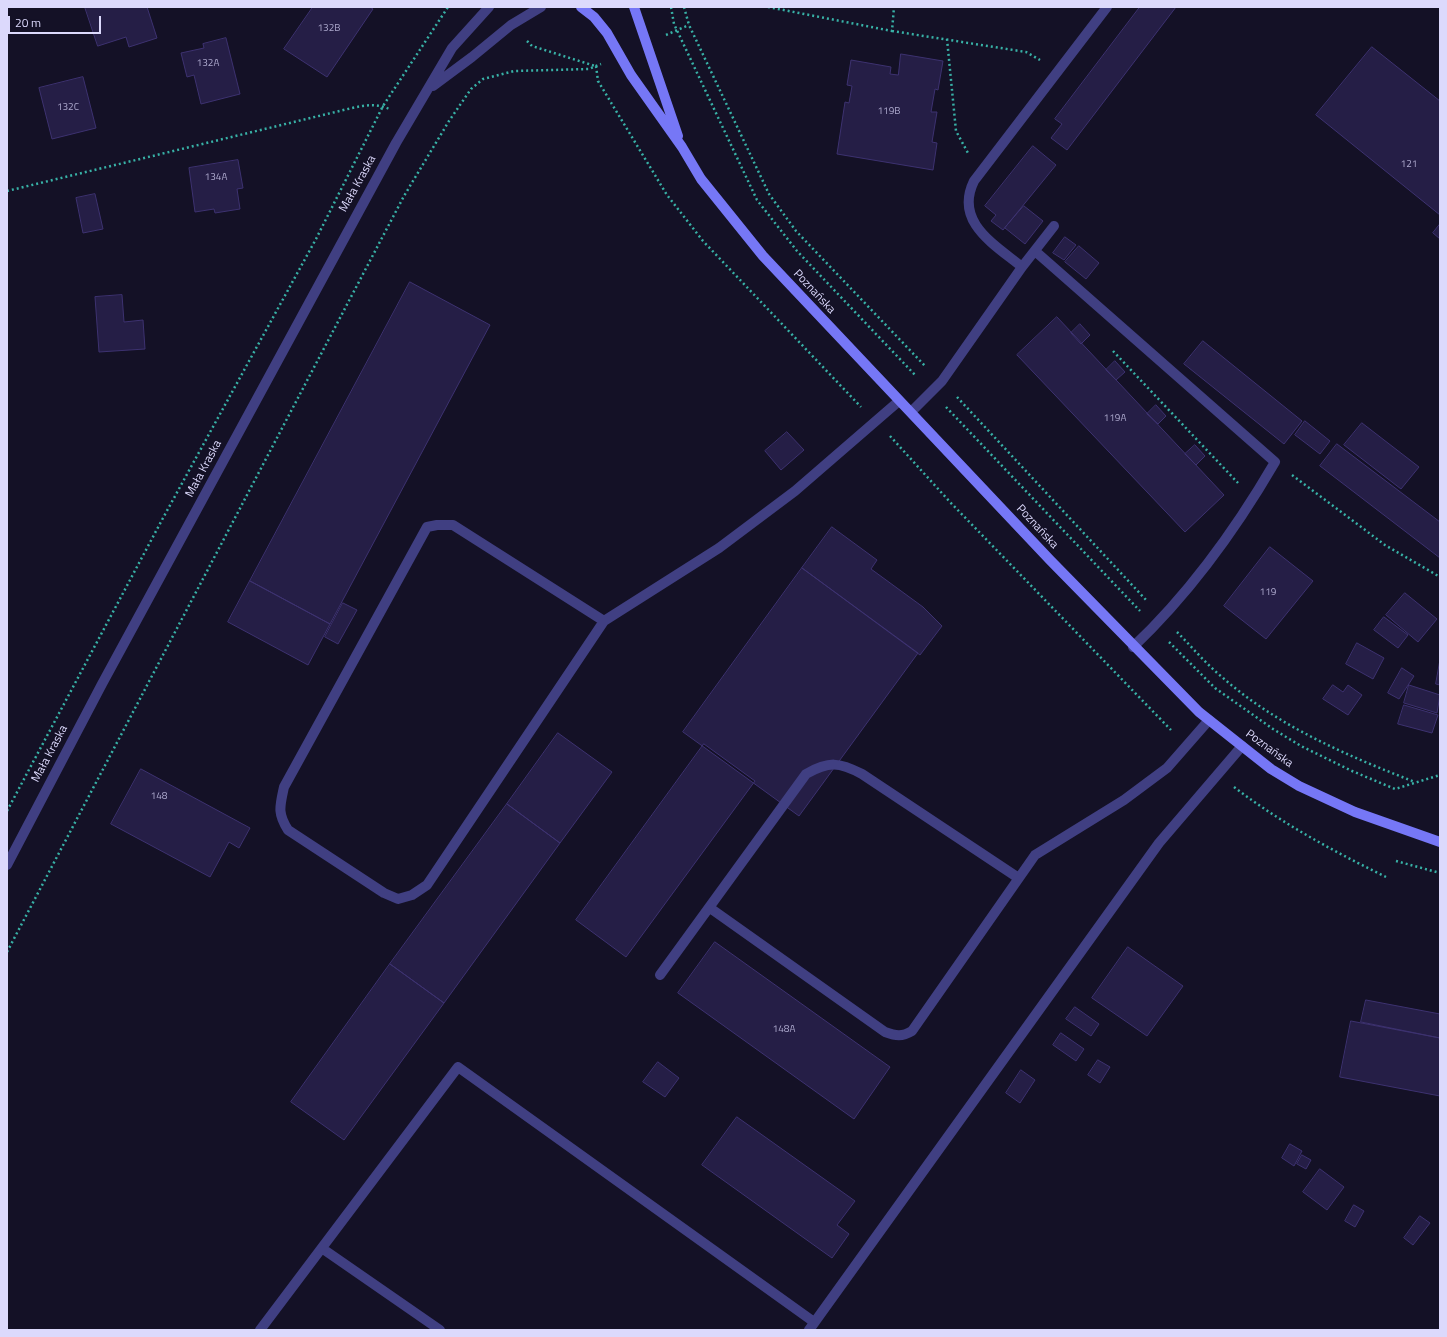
<!DOCTYPE html>
<html>
<head>
<meta charset="utf-8">
<style>
  body { margin:0 }
  #map { position:relative; width:1447px; height:1337px; overflow:hidden; background:#141126; font-family:"Titillium Web",sans-serif }
  canvas { display:block }
  .frame { position:absolute; inset:0; border:8px solid #dcd9fc; pointer-events:none }
  .scale { position:absolute; left:8px; top:16px; width:93px; height:18px; box-sizing:border-box; border:2px solid #dcd9fc; border-top:0; padding-left:5px; font-size:12px; line-height:14px; white-space:nowrap; color:#dcd9fc; -webkit-text-stroke:3px #141126; paint-order:stroke }
</style>
</head>
<body>
<div id="map">
<canvas width="1447" height="1337"></canvas>
<div class="frame"></div>
<div class="scale">20 m</div>
</div>
<script>
const context = document.querySelector('canvas').getContext('2d');
context.lineJoin = 'round';
function paint(path, color) { context.fillStyle = color; context.fill(path, 'evenodd'); }
function strokePath(path, color, width, dash) { context.strokeStyle = color; context.lineWidth = width; context.lineCap = dash ? 'butt' : 'round'; context.setLineDash(dash || []); context.stroke(path); }
function write(font, color, halo, rows, align = 'center') {
  context.font = font + ' "Titillium Web",sans-serif'; context.lineWidth = 3; context.setLineDash([]); context.textBaseline = 'middle'; context.strokeStyle = halo; context.fillStyle = color; for (const [text, x, y, turn = 0] of rows) {
    context.save(); context.translate(x, y); context.rotate((+turn || 0) * Math.PI / 180); context.textAlign = isNaN(turn) ? turn : align; if (halo) context.strokeText(text, 0, 0); context.fillText(text, 0, 0); context.restore();
  }
}
const building = new Path2D(`
  M85,7h62l10,31 -28,9 -3,-10 -28,9z
  M313,7h57l3,2 -46,68 -43,-28z
  M1140,7h36l-109,143 -16,-12 11,-14 -7,-5z
  M226,38l14,56 -39,10 -7,-29 -7,2 -6,-24 23,-5 -1,-4z
  M1372,47l68,54v114l-124,-100z
  M901,54l42,7 -5,29 -3,-1 -4,23h6l-5,30 5,1 -4,27 -96,-16 8,-52 4,1 3,-17 -5,-1 4,-25 40,7 -1,7 8,1z
  M83,77l13,51 -44,11 -13,-51z
  M1033,146l23,19 -53,65 -12,-9 5,-6 -11,-9z
  M238,160l5,28 -6,1 3,20 -25,4 -1,-4 -19,3 -6,-44z
  M95,194l8,35 -20,4 -7,-35z
  M1024,206l19,15 -18,23 -20,-16z
  M1440,224v15l-7,-6z
  M1065,237l11,8 -12,15 -11,-7z
  M1079,246l20,17 -13,16 -21,-17z
  M410,282l80,43 -160,299 -80,-43z
  M122,295l2,27 19,-2 2,29 -46,3 -4,-55z
  M1057,317l167,178 -39,37 -168,-177z
  M1080,324l10,11 -9,9 -10,-11z
  M1203,341l99,80 -18,23 -100,-80z
  M1115,361l10,11 -9,8 -10,-10z
  M1156,405l10,11 -8,8 -11,-10z
  M1305,421l25,20 -10,13 -25,-19z
  M1362,423l57,44 -18,22 -57,-44z
  M787,432l17,18 -23,20 -16,-19z
  M1337,444l103,78v36l-120,-92z
  M1195,445l10,11 -9,9 -11,-11z
  M832,527l45,33 -6,9 52,38 19,19 -22,29 -118,-87z
  M1270,547l43,34 -47,58 -42,-33z
  M802,568l116,85 -119,163 -116,-84z
  M250,581l80,43 -22,41 -80,-43z
  M1405,593l32,26 -19,23 -32,-27z
  M343,603l14,7 -19,34 -13,-7z
  M1384,617l24,18 -10,13 -24,-18z
  M1357,643l27,15 -11,21 -27,-15z
  M1440,660v25l-4,-1z
  M1402,668l12,8 -15,23 -11,-6z
  M1333,685l10,7 5,-7 14,10 -14,20 -25,-16z
  M1409,685l31,10 -3,18 -33,-10z
  M1404,705l34,10 -6,18 -34,-9z
  M558,733l54,39 -52,71 -53,-39z
  M704,744l51,37 -129,176 -50,-37z
  M141,769l109,59 -11,20 -10,-6 -19,35 -99,-53z
  M507,804l53,39 -116,160 -54,-39z
  M715,942l175,125 -36,52 -176,-126z
  M1128,947l55,39 -36,50 -55,-38z
  M390,964l54,39 -100,137 -53,-38z
  M1366,1000l74,14v24l-79,-16z
  M1075,1007l24,17 -8,12 -25,-17z
  M1351,1021l89,17v58l-100,-19z
  M1061,1033l23,16 -8,12 -23,-16z
  M1098,1060l12,7 -10,16 -12,-8z
  M658,1062l21,16 -14,19 -22,-15z
  M1021,1070l14,10 -15,23 -14,-10z
  M737,1117l118,84 -18,24 12,9 -17,24 -130,-93z
  M1290,1144l12,7 -8,15 -12,-8z
  M1302,1155l9,5 -5,9 -9,-5z
  M1320,1169l24,18 -17,23 -24,-18z
  M1354,1205l10,6 -9,16 -10,-6z
  M1420,1216l10,7 -17,22 -9,-7z`);
const path = new Path2D(`
  M671,7l3,17 83,176 40,51 119,125
  M684,7l5,18 80,169 27,37 130,136
  M768,7l124,24 2,-24
  M892,31l134,21 14,8
  M666,35l23,-10
  M947,39l9,92 12,22
  M527,41l5,5 63,20
  M596,66l2,15 69,114 36,46 158,166
  M7,191l345,-83c14,-3 26,-5 39,2
  M1113,351l125,132
  M957,397l190,204
  M946,407l194,204
  M890,436l60,66 221,228
  M1292,475l93,70 55,32
  M1177,632c15,15 29,32 45,45 55,49 126,79 193,105
  M1169,642l46,46 58,41 28,17 51,25 43,18 45,-14
  M1234,787c47,36 99,64 152,90
  M7,811l156,-293 153,-279 67,-133 65,-99
  M1396,861l44,12
  M7,952l397,-756 45,-75 22,-32 12,-10 31,-8 75,-2 12,-5`);
const lane = new Path2D(`
  M1035,251l240,211c-39,67 -85,131 -142,185
  M1022,267c-28,-23 -68,-45 -48,-86l133,-174
  M911,412l31,-31 80,-114 32,-41
  M604,621l-151,-96h-16l-10,2 -143,260c-4,19 -7,26 4,43l96,63 14,6 14,-4 15,-10 177,-264 115,-73 76,-57 104,-90
  M710,908l175,124c11,4 17,5 27,-1l123,-176 89,-55 43,-32 42,-48
  M660,975l146,-201c23,-13 33,-12 56,0l155,103
  M323,1249l117,81
  M260,1330l198,-263 356,255
  M809,1330l350,-487 83,-97`);
const street = new Path2D(`
  M433,86l39,-29 39,-32 30,-18
  M7,865l95,-181 294,-541 56,-95 37,-41`);
const secondary = new Path2D(`
  M581,7l13,10 13,16 24,42 51,72 19,32 62,77 287,304 149,152 72,57 28,17 56,26 85,30
  M634,7l44,129`);
const numberNames = [
  ["132B",329,29],
  ["132A",208,64],
  ["132C",68,108],
  ["119B",889,112],
  ["121",1409,165],
  ["134A",216,178],
  ["119A",1115,419],
  ["119",1268,593],
  ["148",159,797],
  ["148A",784,1030]
];
const streetNames = [
  ["Mała Kraska",358,184,-61],
  ["Poznańska",814,292,47],
  ["Mała Kraska",204,469,-62],
  ["Poznańska",1037,527,47],
  ["Poznańska",1269,749,36],
  ["Mała Kraska",50,754,-62]
];
paint(building, '#251e46');
strokePath(building, '#3d3270', 1);
strokePath(path, '#38b1a6', 2.5, [2, 3]);
strokePath(lane, '#403f82', 10);
strokePath(street, '#403f82', 10);
strokePath(secondary, '#7677f6', 10);
write('10px', '#aeaace', null, numberNames);
write('12px', '#dcd9fc', '#141126', streetNames);
</script>
</body>
</html>
